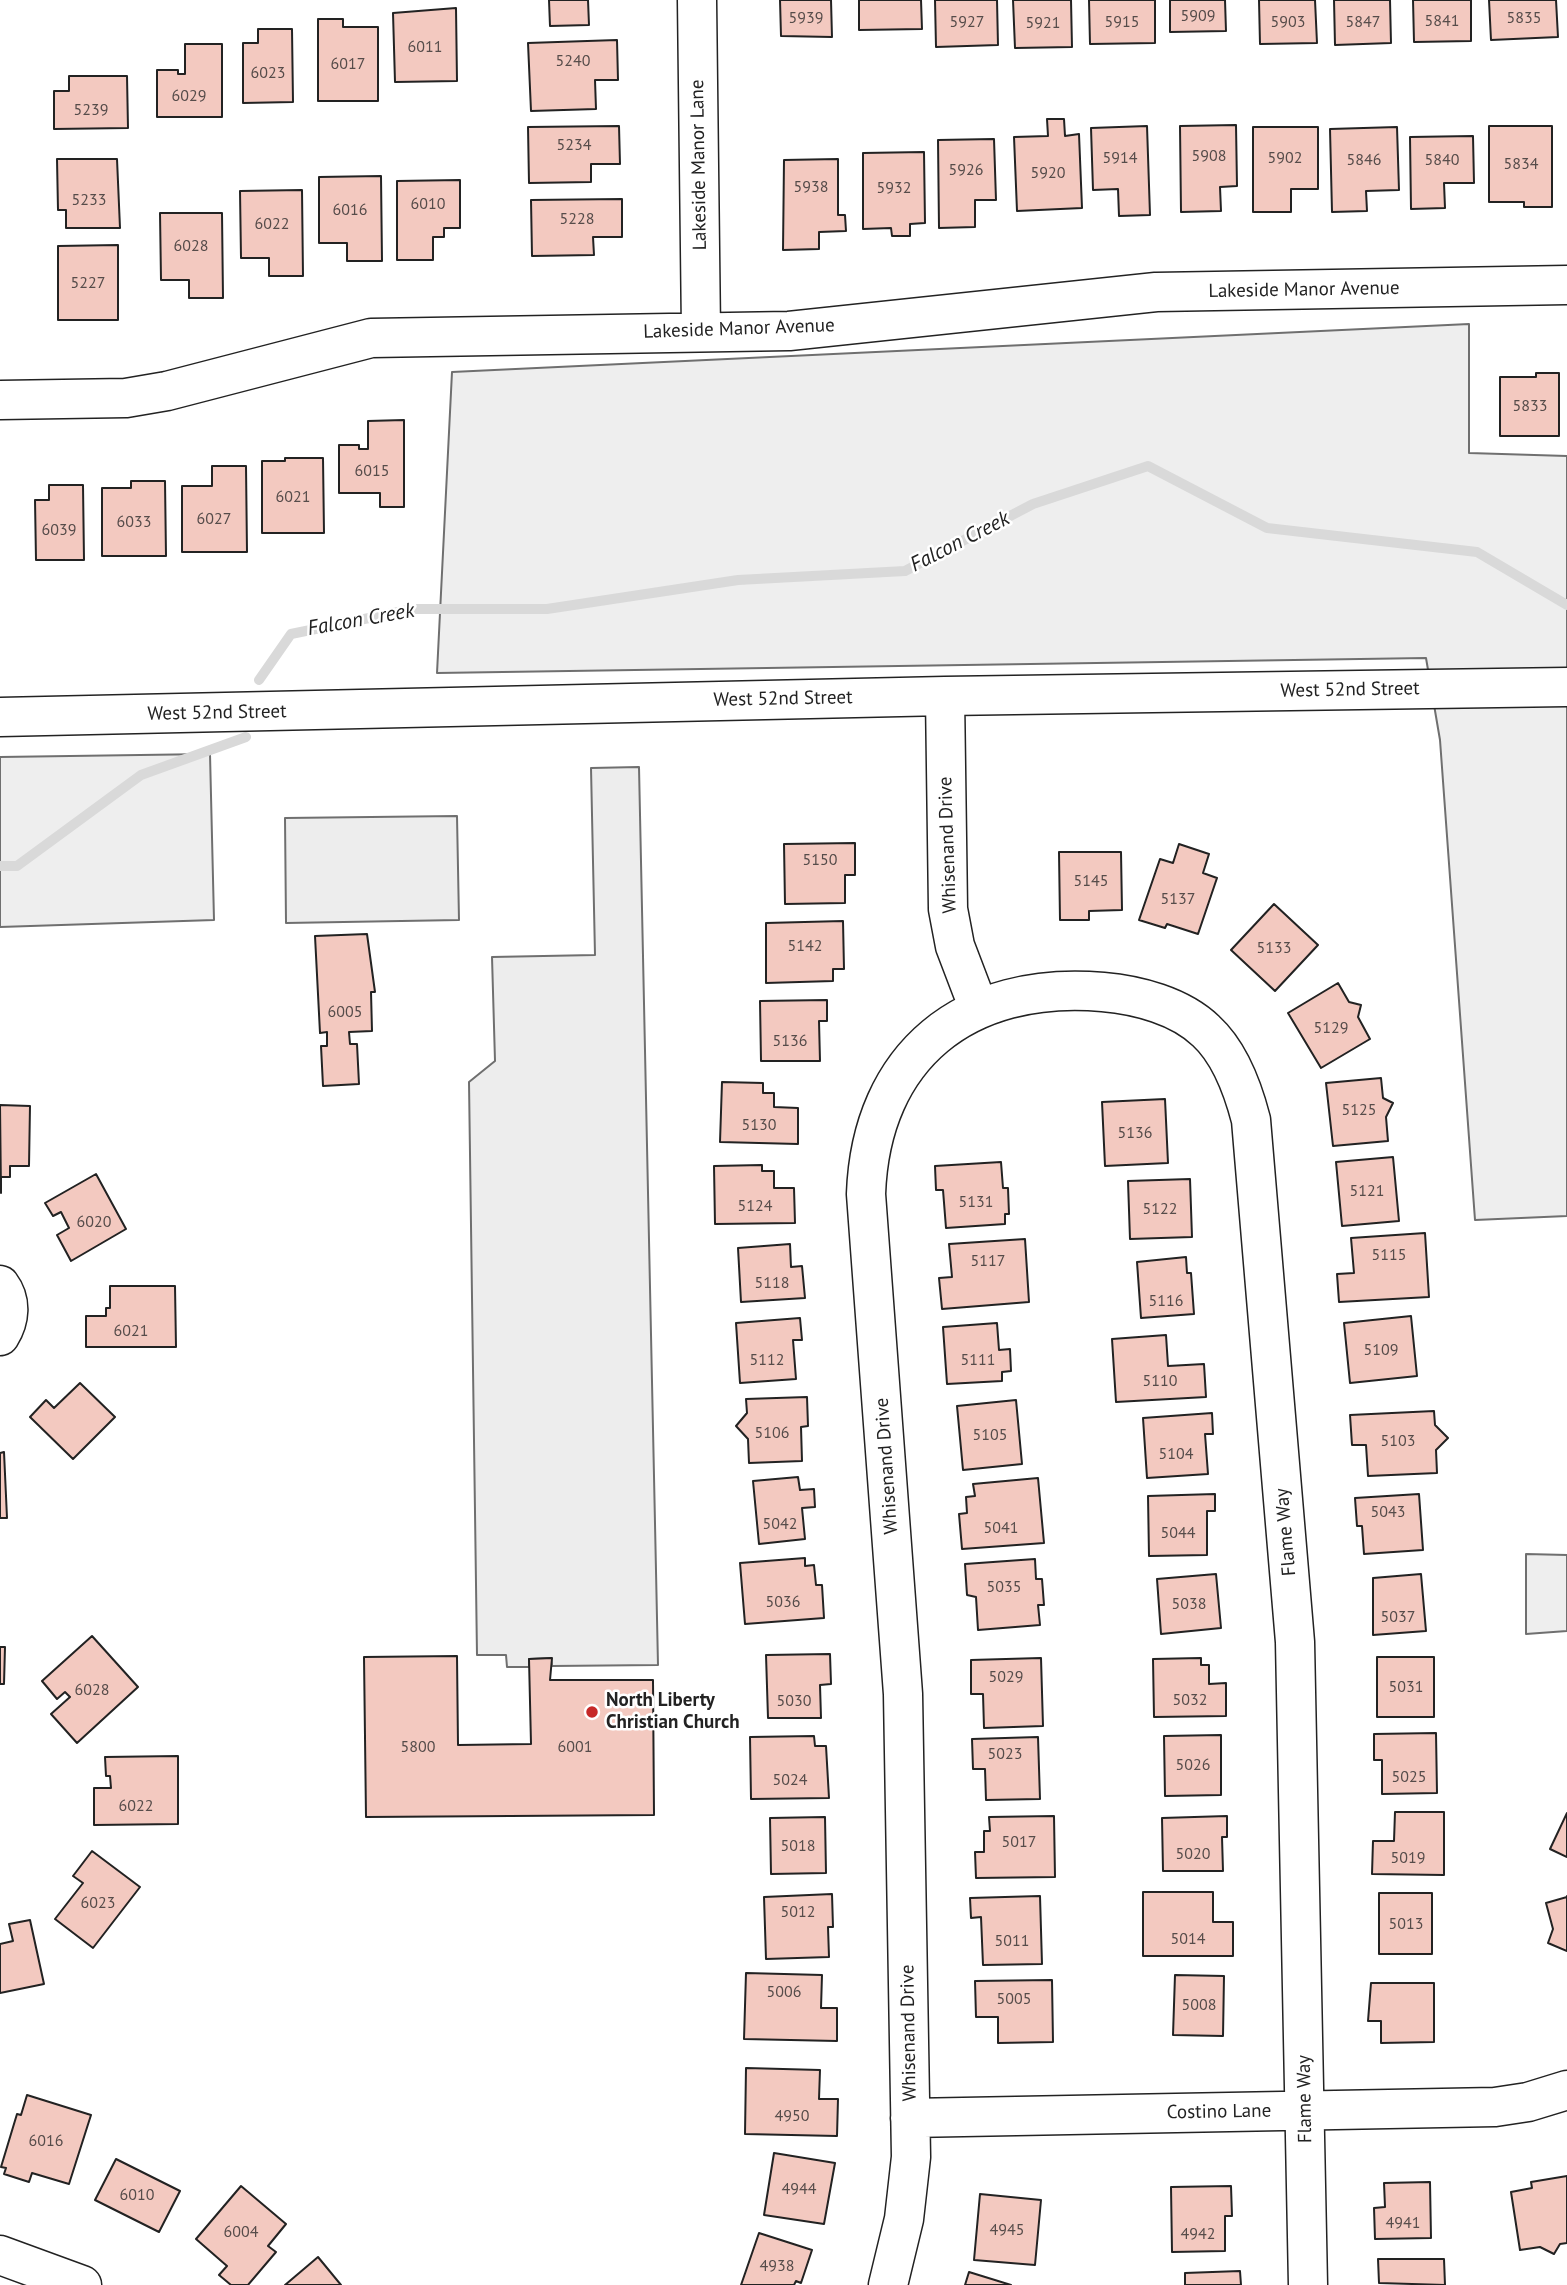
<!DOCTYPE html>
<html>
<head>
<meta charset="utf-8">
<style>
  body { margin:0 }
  canvas { display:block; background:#fff }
</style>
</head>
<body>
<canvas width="1567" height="2285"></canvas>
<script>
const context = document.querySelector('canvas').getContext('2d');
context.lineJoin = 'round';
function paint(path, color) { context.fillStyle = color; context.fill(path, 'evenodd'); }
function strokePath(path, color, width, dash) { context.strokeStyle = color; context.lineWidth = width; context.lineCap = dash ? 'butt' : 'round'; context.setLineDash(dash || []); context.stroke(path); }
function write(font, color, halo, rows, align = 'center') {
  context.font = font + ' "PT Sans",sans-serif'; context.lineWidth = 5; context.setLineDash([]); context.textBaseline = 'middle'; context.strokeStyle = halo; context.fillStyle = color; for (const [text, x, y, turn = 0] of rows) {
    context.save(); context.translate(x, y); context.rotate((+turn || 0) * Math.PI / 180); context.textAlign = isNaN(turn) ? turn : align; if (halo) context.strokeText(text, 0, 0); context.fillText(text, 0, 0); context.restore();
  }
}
const green = new Path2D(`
  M1469,324v129l98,3v760l-92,4 -35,-480 -14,-82 -989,15 15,-301z
  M210,754l4,166 -214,7v-170z
  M1526,1554l41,1v76l-41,3z`);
const parking = new Path2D(`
  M639,767l19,898 -106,1 -1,-8 -22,1v8h-22l-1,-12h-29l-8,-573 26,-21 -3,-104 103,-2 -4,-187z
  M457,816l2,104 -173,3 -1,-105z`);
const stream = new Path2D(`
  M259,680l32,-46 122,-25h134l191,-29 167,-9 128,-67 115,-38 119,62 210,24 90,53
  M0,866h17l124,-91 105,-38`);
const building = new Path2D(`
  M549,0h39l1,25 -39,1z
  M780,0h51l1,37 -51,-1z
  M859,0h62l1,29 -63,1z
  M935,0h62l1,45 -62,2z
  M1013,0h58l1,47 -57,1z
  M1089,0h66v43l-65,1z
  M1170,0h55l1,31 -56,1z
  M1259,0h56l2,43 -57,1z
  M1334,0h56l1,43 -56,2z
  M1413,0h58v41l-57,1z
  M1489,0h67l2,37 -67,3z
  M456,8l1,73 -62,1 -2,-69z
  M318,19h25v8h35v74h-60z
  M258,29h34l1,73 -50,1v-60h15z
  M617,40l1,40h-23l1,29 -65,2 -3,-68z
  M185,44h37v73h-65v-47h21v4h7z
  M69,76h58l1,52 -74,1v-38h15z
  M1047,119h17l1,17 14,-2 3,74 -65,3 -3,-74 34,-1z
  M1236,125l1,61 -17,1 1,24 -40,1 -1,-86z
  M619,126l1,38h-29v18l-62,1 -1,-56z
  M1147,126l3,89 -31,1 -1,-27 -25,1 -2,-62z
  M1489,126h63v81h-28v-5h-35z
  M1253,127h65v62h-27v23h-38z
  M1397,127l2,63 -33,1 1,20 -35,1 -2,-83z
  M1473,136l1,47h-30l1,25 -34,1 -1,-72z
  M994,139l2,61h-21v27l-36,1 -1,-88z
  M924,152l1,71 -15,1v12h-18l-1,-8 -28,1v-76z
  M57,159h60l3,69h-54v-18h-8z
  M838,159v56h7l1,16 -27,1v17l-36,1 1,-90z
  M381,176l1,85h-35v-18h-28v-66z
  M460,180v48h-16v9h-11v23h-36v-79z
  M302,190l1,86h-34v-18h-28l-1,-67z
  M622,199v38h-29l1,18 -62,1 -1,-56z
  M160,213h62l1,85h-34v-18h-28z
  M118,245v75h-60v-74z
  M1536,373h23v63h-59v-59h36z
  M404,420v87h-24v-14h-41v-48h20v4h9v-28z
  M285,458h38l1,75h-62v-72h23z
  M212,466h34l1,86h-65v-66h30z
  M131,481h34l1,75h-64v-68h29z
  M49,485h34l1,75h-48l-1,-60h14z
  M855,843v32h-10v28l-60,1 -1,-60z
  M1179,844l30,10 -6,19 14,5 -19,56 -31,-10 -2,4 -26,-8 21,-61 13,4z
  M1059,852h62l1,58 -33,1v9h-29z
  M1274,904l44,41 -43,46 -44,-41z
  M843,921l1,48h-11v12l-67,2v-60z
  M367,934l8,58h-4l1,39 -23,1 1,12h7l2,40 -36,2 -2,-40h6v-14l-7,1 -5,-97z
  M1338,983l11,19 12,3 -3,12 12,22 -49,29 -33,-55z
  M827,1000v21h-8l1,40h-59l-1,-60z
  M1381,1078l2,20 10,5 -7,14 2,24 -55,5 -7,-63z
  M722,1082l41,1v10h11v14l24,1v36l-78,-2z
  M1165,1099l3,64 -63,3 -3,-64z
  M0,1105l30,1 -1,60h-19v11h-9v16z
  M1393,1157l6,64 -57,5 -6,-64z
  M1001,1162l2,26h5l1,26h-4v10l-59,4 -3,-38h-7l-1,-24z
  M762,1165v6h12v17h20l1,35 -80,1 -1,-58z
  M96,1174l30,55 -55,32 -14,-26 12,-7 -8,-16 -8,4 -8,-13z
  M1190,1179l2,58 -62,2 -2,-58z
  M1425,1233l4,64 -90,5 -2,-28 17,-1 -3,-35z
  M1025,1239l4,63 -87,7 -3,-31 13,-1 -3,-33z
  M790,1244l1,23 11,-1 3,32 -64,4 -3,-54z
  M1186,1257l1,16h4l3,41 -53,4 -4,-56z
  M110,1286h65l1,61h-90v-31h20v-8h4z
  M1411,1316l6,60 -67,7 -6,-60z
  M800,1318l2,22h-9l3,39 -56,4 -4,-60z
  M997,1323l2,27 11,-1 1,22 -9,1v9l-55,3 -4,-57z
  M1166,1335l2,31 36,-2 2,33 -90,5 -4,-63z
  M80,1383l35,34 -42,42 -43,-42 16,-17 8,8z
  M807,1397l1,29 -7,1 1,34 -53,2 -1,-24 -12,-13 11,-13 -1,-14z
  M1016,1400l6,64 -59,6 -6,-64z
  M1434,1411l1,14 13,13 -12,12 1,23 -69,3 -2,-31h-14l-2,-30z
  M1212,1413l1,21h-8l3,40 -61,4 -4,-60z
  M4,1452l3,66h-7v-65z
  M798,1477l2,13 14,-1 1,18 -13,1 3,31 -46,5 -6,-63z
  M1038,1478l6,65 -82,6 -3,-35 8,-1 -1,-16 9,-1 -2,-12z
  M1215,1494v17h-8v44l-58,1 -1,-60z
  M1419,1494l4,56 -59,4 -2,-28h-5l-2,-28z
  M805,1558v8l9,-1 2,20h6l2,33 -79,6 -5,-61z
  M1035,1559l1,20h6l2,26h-6l2,20 -62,5 -2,-33 -9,-2 -2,-31z
  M1216,1574l5,54 -60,6 -4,-55z
  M1421,1574l5,57 -53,4v-57z
  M92,1636l46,51 -61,56 -26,-29 19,-17 -5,-5 -8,7 -15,-18z
  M0,1647h5l-1,37h-4z
  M830,1654l1,30 -11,1 1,33h-53l-2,-63z
  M457,1656l1,89 73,-1 -2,-85 23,-1 -2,22h103l1,135 -288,2 -2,-160z
  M1377,1657h57v60h-57z
  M1041,1658l2,68 -59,2 -1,-34h-12v-34z
  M1201,1658v7h8v19l17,-1v33l-72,1 -1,-58z
  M1436,1733l1,60 -55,1v-34h-8v-26z
  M1221,1735v60l-56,1 -1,-60z
  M814,1736l1,10h11l3,52 -78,1 -1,-62z
  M1038,1737l2,62 -54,1 -1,-31h-12l-1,-30z
  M178,1756v68l-84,1v-37h17l-1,-12h-4l-1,-19z
  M1395,1812h49v63l-72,-1 1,-33h21z
  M1567,1813v44l-17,-8z
  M1054,1816l1,61 -79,1 -1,-26h9v-21h6l-1,-14z
  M1227,1816v21h-5l1,34h-60l-1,-53z
  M825,1817l1,56 -55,1 -1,-56z
  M92,1851l48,36 -47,61 -38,-29 28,-36 -10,-7z
  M1143,1892h70v30h20v34h-90z
  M1379,1893h53v61h-53z
  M832,1894l1,33h-5l1,30 -63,2 -2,-62z
  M1040,1896l2,68 -59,1 -2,-48 -10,1 -1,-20z
  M1567,1897v-1v55l-19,-8 5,-14 -7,-26z
  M30,1920l14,64 -44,9v-49l13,-3 -4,-17z
  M746,1973l76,2 -1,33h16v33l-93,-2z
  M1175,1975l49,1 -1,60 -50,-1z
  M1052,1980l1,62 -55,1v-26h-22l-1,-36z
  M1371,1983h63v59l-53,1v-22h-13z
  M746,2068l74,2 -1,29h19l-1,37 -92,-2z
  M27,2095l64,20 -22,69 -37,-11 -3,9 -25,-8 2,-6 -5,-1 16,-53 4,1z
  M774,2153l61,10 -11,61 -60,-9z
  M116,2159l64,32 -21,41 -64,-32z
  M1567,2176v67l-7,1 -6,10 -14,-7 -20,3 -9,-58 21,-4 -1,-6z
  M1430,2182l1,56 -56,1 -1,-31 11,-1 -1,-24z
  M241,2186l45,38 -18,22 8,6 -28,33h-17l-12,-10 8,-9 -31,-27z
  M1231,2186l1,30h-7v35l-53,1 -1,-65z
  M980,2194l61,6 -6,65 -61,-5z
  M759,2233l53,17 -11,33 -5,-2 -2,4h-53z
  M318,2257l23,28h-56z
  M1378,2259h66l1,26 -66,-2z
  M1240,2271l1,14h-56v-12z
  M969,2272l42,13h-46z`);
const minor = new Path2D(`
  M697,0l4,331
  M0,400l126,-2 41,-7 204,-53 418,-7 367,-39 411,-7
  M945,696l3,213 7,37 24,63
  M0,717l945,-21 622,-9
  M0,1285c12,16 10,35 0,51
  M910,2118l585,-11 33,-5 39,-12
  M0,2255l82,30
  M888,2285l16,-66 7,-62 -8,-463 -37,-500c5,-139 100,-214 237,-202 35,3 77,14 103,39 24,22 37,58 45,89l44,522 13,643`);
const markers = [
  [592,1712,7,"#c62828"]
];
const numberNames = [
  ["5909",1198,16],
  ["5939",806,18],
  ["5835",1524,18],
  ["5841",1442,21],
  ["5927",967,22],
  ["5915",1122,22],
  ["5903",1288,22],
  ["5847",1363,22],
  ["5921",1043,23],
  ["6011",425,47],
  ["5240",573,61],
  ["6017",348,64],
  ["6023",268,73],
  ["6029",189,96],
  ["5239",91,110],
  ["5234",574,145],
  ["5908",1209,156],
  ["5914",1120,158],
  ["5902",1285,158],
  ["5846",1364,160],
  ["5840",1442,160],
  ["5834",1521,164],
  ["5926",966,170],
  ["5920",1048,173],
  ["5938",811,187],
  ["5932",894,188],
  ["5233",89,200],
  ["6010",428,204],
  ["6016",350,210],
  ["5228",577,219],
  ["6022",272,224],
  ["6028",191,246],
  ["5227",88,283],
  ["5833",1530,406],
  ["6015",372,471],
  ["6021",293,497],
  ["6027",214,519],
  ["6033",134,522],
  ["6039",59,530],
  ["5150",820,860],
  ["5145",1091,881],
  ["5137",1178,899],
  ["5142",805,946],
  ["5133",1274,948],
  ["6005",345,1012],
  ["5129",1331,1028],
  ["5136",790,1041],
  ["5125",1359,1110],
  ["5130",759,1125],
  ["5136",1135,1133],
  ["5121",1367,1191],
  ["5131",976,1202],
  ["5124",755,1206],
  ["5122",1160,1209],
  ["6020",94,1222],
  ["5115",1389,1255],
  ["5117",988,1261],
  ["5118",772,1283],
  ["5116",1166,1301],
  ["6021",131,1331],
  ["5109",1381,1350],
  ["5112",767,1360],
  ["5111",978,1360],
  ["5110",1160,1381],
  ["5106",772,1433],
  ["5105",990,1435],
  ["5103",1398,1441],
  ["5104",1176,1454],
  ["5043",1388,1512],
  ["5042",780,1524],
  ["5041",1001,1528],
  ["5044",1178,1533],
  ["5035",1004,1587],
  ["5036",783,1602],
  ["5038",1189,1604],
  ["5037",1398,1617],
  ["5029",1006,1677],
  ["5031",1406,1687],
  ["6028",92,1690],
  ["5032",1190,1700],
  ["5030",794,1701],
  ["5800",418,1747],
  ["6001",575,1747],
  ["5023",1005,1754],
  ["5026",1193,1765],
  ["5025",1409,1777],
  ["5024",790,1780],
  ["6022",136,1806],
  ["5017",1019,1842],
  ["5018",798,1846],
  ["5020",1193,1854],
  ["5019",1408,1858],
  ["6023",98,1903],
  ["5012",798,1912],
  ["5013",1406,1924],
  ["5014",1188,1939],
  ["5011",1012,1941],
  ["5006",784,1992],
  ["5005",1014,1999],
  ["5008",1199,2005],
  ["4950",792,2116],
  ["6016",46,2141],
  ["4944",799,2189],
  ["6010",137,2195],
  ["4941",1403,2223],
  ["4945",1007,2230],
  ["6004",241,2232],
  ["4942",1198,2234],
  ["4938",777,2266]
];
const streetNames = [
  ["Lakeside Manor Lane",699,165,-91],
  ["Lakeside Manor Avenue",1304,290,-1],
  ["Lakeside Manor Avenue",739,329,-2],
  ["West 52nd Street",1350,690,-1],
  ["West 52nd Street",783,699,-1],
  ["West 52nd Street",217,713,-1],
  ["Whisenand Drive",948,845,-92],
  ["Whisenand Drive",887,1466,-94],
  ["Flame Way",1286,1532,-95],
  ["Whisenand Drive",909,2033,-91],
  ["Flame Way",1305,2099,-91],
  ["Costino Lane",1219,2112,-1]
];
const poiNames = [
  ["North Liberty",606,1701],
  ["Christian Church",606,1723]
];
const waterNames = [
  ["Falcon Creek",960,542,-27],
  ["Falcon Creek",361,620,-10]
];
paint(green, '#eee');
strokePath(green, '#6f6f6f', 2);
paint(parking, '#ededed');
strokePath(parking, '#6f6f6f', 2);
strokePath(stream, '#d9d9d9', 10);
paint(building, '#f3c9c0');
strokePath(building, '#222', 2);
strokePath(minor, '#222', 41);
strokePath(minor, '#fff', 38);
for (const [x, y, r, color] of markers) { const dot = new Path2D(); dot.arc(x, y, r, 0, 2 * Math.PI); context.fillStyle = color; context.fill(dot); strokePath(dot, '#fff', 2.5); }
write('16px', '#564c4a', null, numberNames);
write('19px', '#222', '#fff', streetNames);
write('bold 19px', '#222', '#fff', poiNames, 'left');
write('italic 21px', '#222', '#fff', waterNames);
</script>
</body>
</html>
